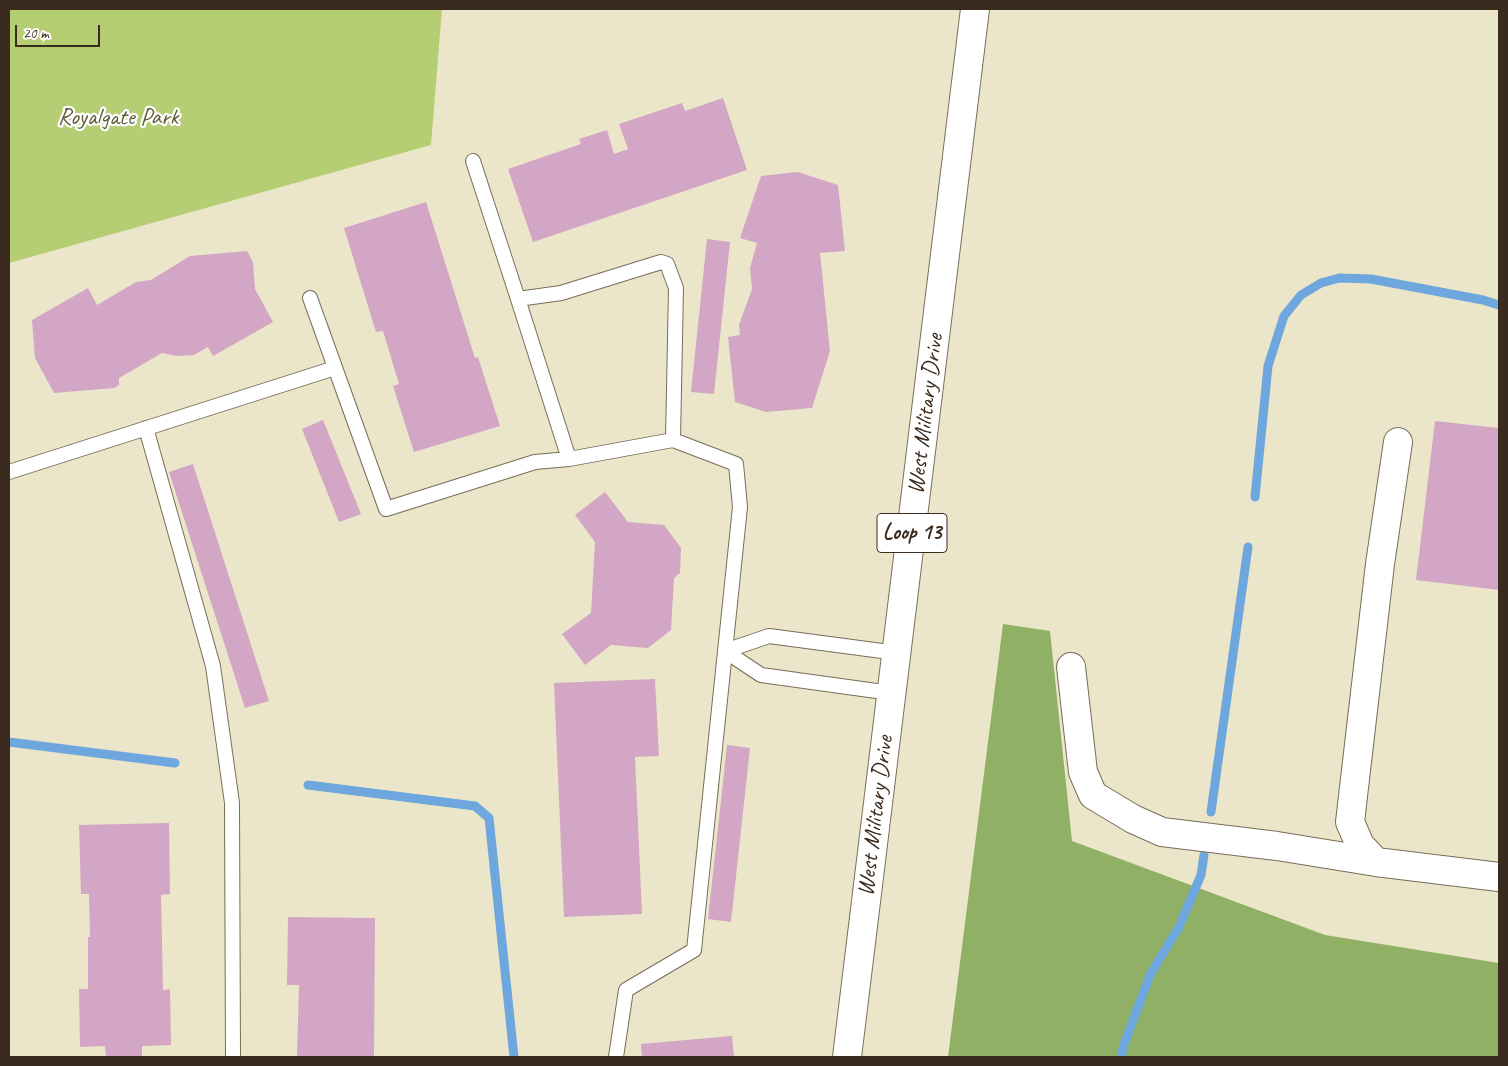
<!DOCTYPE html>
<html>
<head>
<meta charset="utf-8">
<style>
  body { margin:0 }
  #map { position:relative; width:1508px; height:1066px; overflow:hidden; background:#ebe6c9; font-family:Caveat,sans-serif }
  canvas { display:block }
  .frame { position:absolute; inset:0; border:10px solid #3b2a1e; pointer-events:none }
  .scale { position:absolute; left:15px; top:25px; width:85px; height:22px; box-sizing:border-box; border:2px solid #3b2a1e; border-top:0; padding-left:6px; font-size:15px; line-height:18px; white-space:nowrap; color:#3b2a1e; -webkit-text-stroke:4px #fff; paint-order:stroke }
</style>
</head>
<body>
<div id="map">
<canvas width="1508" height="1066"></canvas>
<div class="frame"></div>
<div class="scale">20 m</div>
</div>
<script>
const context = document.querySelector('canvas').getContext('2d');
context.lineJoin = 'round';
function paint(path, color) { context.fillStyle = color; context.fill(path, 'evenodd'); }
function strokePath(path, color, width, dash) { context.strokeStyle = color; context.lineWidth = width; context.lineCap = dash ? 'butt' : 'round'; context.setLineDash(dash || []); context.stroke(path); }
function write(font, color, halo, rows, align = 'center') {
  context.font = font + ' Caveat,sans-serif'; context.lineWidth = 4.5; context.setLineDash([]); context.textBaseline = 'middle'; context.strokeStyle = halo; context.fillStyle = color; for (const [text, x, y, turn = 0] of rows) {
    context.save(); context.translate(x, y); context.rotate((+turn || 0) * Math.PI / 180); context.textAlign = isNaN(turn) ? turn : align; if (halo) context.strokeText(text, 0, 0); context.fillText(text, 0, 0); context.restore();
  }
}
const green = new Path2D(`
  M9,9h433l-11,136 -422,118z`);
const forest = new Path2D(`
  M1003,624l47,7 22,210 253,94 174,28v94h-551z`);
const stream = new Path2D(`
  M1255,497l13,-131 16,-50 17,-21 20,-12 18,-5 32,1 112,21 16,5
  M9,742l166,21
  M308,785l167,21 14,12 25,239
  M1211,812l37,-265
  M1121,1057l3,-13 27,-71 28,-46 22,-52 3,-20`);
const building = new Path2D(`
  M723,98l24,72 -214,72 -25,-73 73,-25 -2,-5 28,-9 7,24 14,-5 -9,-25 63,-21 3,8z
  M798,172l40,13 7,66 -25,2 10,98 -18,57 -46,4 -31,-10 -7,-65 12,-2 -1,-10 13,-36 -2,-21 7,-25 -17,-5 21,-62z
  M426,202l49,156 3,-1 22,69 -86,26 -21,-66 6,-2 -16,-53 -7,1 -32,-104z
  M707,239l23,3 -16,152 -23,-2z
  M247,251l6,11 2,27 18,33 -60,34 -5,-9 -14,8 -18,1 -14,-3 -43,25v7l-5,3 -60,5 -19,-35 -3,-38 56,-32 9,17 39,-23 15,-2 39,-24z
  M323,420l38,94 -22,8 -37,-93z
  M1435,421l64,7v162l-83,-10z
  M193,464l76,237 -24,7 -76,-236z
  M605,492l23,30 36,3 17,23 -1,25 -6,5 -3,52 -23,18 -37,-3 -26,20 -23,-31 29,-21 4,-71 -20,-27z
  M655,679l4,77 -24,1 7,157 -78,3 -10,-234z
  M727,745l23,3 -19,174 -23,-3z
  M169,823l1,71 -9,1 2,95 7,-1 1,56 -29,1v11h-36l-1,-11 -25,1 -1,-58h9v-52h2l-1,-43h-8l-2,-69z
  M288,917l87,1 -1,139h-77l2,-72h-12z
  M732,1036l2,21h-92l-1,-13z`);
const service = new Path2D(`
  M473,161l45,138 51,160
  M310,298l76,211 149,-47 34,-3 104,-19 63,24 4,43 -46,443 -68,40 -10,67
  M518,299l43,-6 100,-31 6,2 9,24 -3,152
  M146,428l67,238 19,137 1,254
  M9,472l326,-104
  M725,651l44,-15 128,17
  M725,651l36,24 130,18`);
const minor = new Path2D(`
  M1398,442l-18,122 -30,258 10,23 16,17 123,15
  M1071,667l12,105 10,23 40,24 29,13 115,14 99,16`);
const primary = new Path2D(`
  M847,1057l128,-1048`);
const shields = [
  [912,533,70]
];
const shieldNames = [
  ["Loop 13",912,533]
];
const parkNames = [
  ["Royalgate Park",118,118]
];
const streetNames = [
  ["West Military Drive",926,414,-83],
  ["West Military Drive",876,816,-83]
];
paint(green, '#b6ce73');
paint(forest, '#90b165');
strokePath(stream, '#6ea7dd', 9);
paint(building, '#d2a6c4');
strokePath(service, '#796c5a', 16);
strokePath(minor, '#796c5a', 30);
strokePath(primary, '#796c5a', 30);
strokePath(service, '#fff', 14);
strokePath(minor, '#fff', 28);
strokePath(primary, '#fff', 28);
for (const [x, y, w] of shields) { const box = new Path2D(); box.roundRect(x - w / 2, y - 19.5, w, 39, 4); context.fillStyle = '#fff'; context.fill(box); strokePath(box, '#3b2a1e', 1); }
write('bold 22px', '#3b2a1e', null, shieldNames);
write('24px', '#605b38', '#fff', parkNames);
write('24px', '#3b2a1e', '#fff', streetNames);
</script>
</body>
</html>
